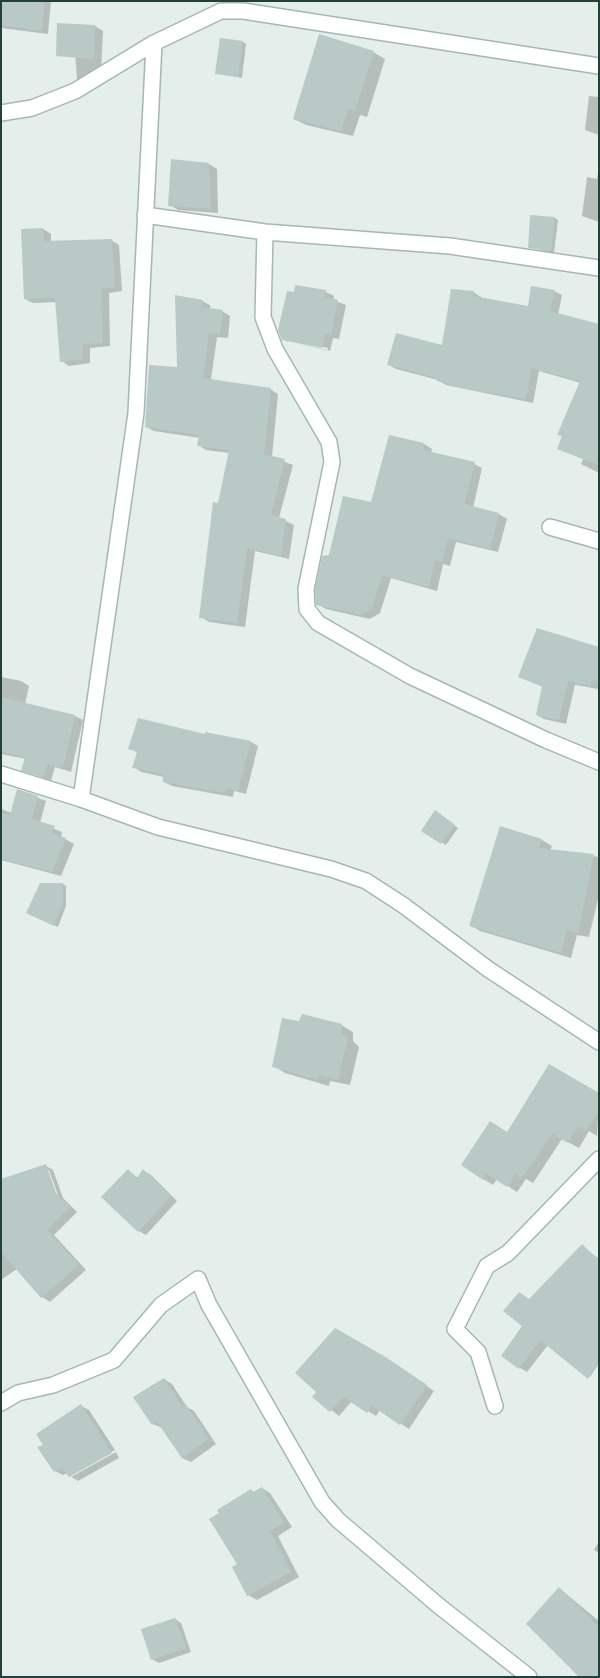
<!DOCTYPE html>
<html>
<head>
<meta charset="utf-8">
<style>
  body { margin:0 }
  #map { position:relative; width:600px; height:1678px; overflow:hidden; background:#e4eeeb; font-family:"DejaVu Sans",sans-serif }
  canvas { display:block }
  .frame { position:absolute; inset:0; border:2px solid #22413d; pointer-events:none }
</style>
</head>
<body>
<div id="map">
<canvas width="600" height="1678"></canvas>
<div class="frame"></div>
</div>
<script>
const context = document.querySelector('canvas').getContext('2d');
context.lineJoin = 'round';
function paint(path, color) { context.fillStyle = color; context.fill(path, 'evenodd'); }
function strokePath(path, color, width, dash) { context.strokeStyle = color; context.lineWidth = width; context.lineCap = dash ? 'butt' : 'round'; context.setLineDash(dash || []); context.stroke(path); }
const shadow = new Path2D(`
  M1,1h50l-3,33 -47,-6z
  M73,25l22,1 8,5 -2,42 -16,10 -8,-4z
  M243,42l3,2 -4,34 -25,-5z
  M373,52l12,7 -18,58 -7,-2 -7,21 -47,-11 -12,-6z
  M589,96l10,1v38l-14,-5z
  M209,164l8,5 1,44 -40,-3 -8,-5z
  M599,165v57l-17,-6 5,-39 10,2z
  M555,218l3,2 -4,33 -25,-6z
  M43,229l8,5v8l60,-2 8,5 3,46 -13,2 1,53 -20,2v15l-21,3 -7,-5 -5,-59 -24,1 -8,-4z
  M554,291l8,4 -4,20 41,10v148l-18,-9 2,-5 -17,-7 15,-69 -42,-12 -6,32 -87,-18 -8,-5 -42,-11 -7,-4 54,-19 30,-54 8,5v2l48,9z
  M326,292l8,4 -1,4 13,5 -7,34 -6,-1 -3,13 -41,-9 39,8v-2l-40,-8v2l-5,-3 12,-46z
  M202,301l8,4v5l12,1 8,5 -2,22 -11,-1 -6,43 59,9 8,5 -6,63 21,8 -14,53 15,7 -5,34 -34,-8 -10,76 -36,-5 -8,-5 28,-164 -23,-3 -8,-5 2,-7 -46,-7 -8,-4 32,-59z
  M390,436l34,8 8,5 -1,4 43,11 8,4 -9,40 26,6 8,5 -9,33 -42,-10 -6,24 -7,-2 -6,27 -46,-13 -11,35 -10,6 -44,-10 -9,-5 13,-48 42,-52z
  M599,648l-1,41 -23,-4 -9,39 -22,-5 -7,-4 6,-28 -24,-10z
  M1,677l20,4 8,5 -4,18 50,12 8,4 -12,52 -16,-5 -4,14 -28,-11 3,-11 -25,-5z
  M206,735l45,7 7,4 -12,48 -12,-3 -1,6 -61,-11 -8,-4v-5l-23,-5 -7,-5 4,-14 -8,-5z
  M18,790l28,11 -6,22 22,9 -1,5 13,7 -13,32 -60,-16v-51l11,4z
  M439,814l19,14 -12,17 -23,-15z
  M542,840l10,6 -2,4 49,7v38l-10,42 -12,-2 -6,23 -91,-27 -10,-6z
  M63,884l3,2v20l-8,21 -27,-12z
  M341,1025l12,7v9l6,6 -9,38 -20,-4 -1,5 -44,-13 -11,-7z
  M599,1094l-2,42 -8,-5 -10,17 -17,-9 -29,44 -7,-4 -9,13 -20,-13 -4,6 -10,-6 25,-46z
  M46,1166l7,4 10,28 14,14 -23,23 32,35 -36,32 -8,-5 -25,-28 -16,11v-80zM46,1170h3l10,28 -2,1z
  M128,1171l10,7 6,-7 7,4 26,26 -31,34 -7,-4z
  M582,1246l17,13v104l-9,14 -42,-32 -21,27 -7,-4 3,-43 -3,-32 10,7z
  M393,1362l41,29 -25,38 -29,-19 -4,6 -24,-15 -13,15 -25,-20z
  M164,1379l8,5 15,23 7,4 22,33 -25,18 -9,-4 -20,-30 -9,-4z
  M81,1406l8,4 26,40 -44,25v2l45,-25 3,6 -41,23 -8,-5 -3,-3 -4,2 -8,-4z
  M262,1488l8,5 22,34 -14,9 21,41 -42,23 -9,-5 -9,-30 12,-75 4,3z
  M599,1541v12l-5,-3z
  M559,1588l40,33v56h-23l2,-3z
  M175,1619l6,4 10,29 -32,11 -7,-4z`);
const building = new Path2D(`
  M1,1h43l-2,30 -41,-6z
  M57,23l38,2 -1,34 -38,-3z
  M319,34l55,17 -19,60 -7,-2 -7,22 -48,-12z
  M220,38l23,3 -5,36 -23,-3z
  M171,159l38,4 2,46 -43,-3z
  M530,215l25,2 -4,34 -23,-3z
  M43,228l1,13 68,-2 3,48 -14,2 2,54 -20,1v15l-23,3 -5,-64 -31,1 -3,-70z
  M295,285l31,5 -1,7 13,3 -7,35 -6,-1 -3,14 -40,-8 -4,-10 9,-39 7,1z
  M531,286l24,4 -5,21 49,13v141l-42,-16 5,-13 -5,-1 23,-54 -49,-13 -5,31 -60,-10 -29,-8v-3l-50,-13 9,-32 46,12 9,-56 23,2 -1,5 55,10z
  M175,295l28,5 -1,7 21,3 -3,24 -11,-1 -6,45 68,10 -7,66 21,5 -14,56 15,4 -5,37 -34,-8 -10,75 -38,-5 14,-116 5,1 11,-53 -32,-4 2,-11 -54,-8 4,-62 28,2z
  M389,435l35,8 -1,7 52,12 -11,42 35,9 -9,36 -42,-11 -6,24 -7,-2 -6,27 -47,-12 -10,33 -10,7 -46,-10 -1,-15 7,-34 7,-1 14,-59 28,6z
  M537,628l62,19v34l-7,-1 -2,6 -22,-5 -9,39 -23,-5 6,-29 -24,-9z
  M1,697l74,18 -12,53 -16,-4 -4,13 -22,-6 4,-14 -24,-5z
  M138,718l67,16v-2l46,9 -13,50 -12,-3 -1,5 -62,-11v-8l-31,-6 5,-16 -9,-3z
  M17,789l21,7 -6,23 23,7 -3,7 14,5 -14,34 -51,-13v-46l9,2z
  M435,810l20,15 -14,19 -20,-13z
  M500,826l42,13 -3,9 55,6 -16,79 -11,-3 -6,23 -92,-27z
  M40,883h23v20l-9,23 -28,-13z
  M302,1014l40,10 -1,9 7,6 -10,41 -19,-5 -1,5 -46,-13 10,-49 17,3z
  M549,1064l50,29v18l-13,20 -8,-5 -10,17 -16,-9 -30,44 -7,-4 -8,13 -20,-13 -4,6 -22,-15 29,-44 17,11z
  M46,1164l10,29 14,14 -23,23 32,35 -38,33 -40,-46v-73z
  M128,1169l9,9 6,-9 28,27 -33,36 -37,-35z
  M582,1244l17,17v100l-11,18 -48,-39 -21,29 -18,-13 21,-30 -19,-15 16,-19 10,7z
  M335,1328l49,28 43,29 -27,40 -28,-19 -5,7 -24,-16 -13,15 -18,-15 4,-5 -21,-19z
  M164,1378l19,30 3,-3 23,34 -27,19 -25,-36 -5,3 -19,-28z
  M81,1404l31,49 -43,24 -8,-10 -7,5 -17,-25 6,-2 -7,-11z
  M262,1487l22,36 -14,8 21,41 -44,24 -15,-29 5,-3 -28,-45 10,-6 -2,-3 34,-21 2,3z
  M559,1587l40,40v50h-20l-53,-53z
  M175,1618l11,30 -35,12 -10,-31z`);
const minor = new Path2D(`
  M1,113l31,-5 43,-17 79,-48 67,-32h22l356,55
  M145,215l120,17 185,14 149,22
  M265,232l-2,85 12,32 54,93 3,20 -26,127 1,20 11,14 92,53 136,64 53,22
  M550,527l49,14
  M1,774l80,25 77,28 173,42 35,12 37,24 85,64 111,73
  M81,799l55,-386 18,-370
  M1,1403l17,-10 35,-8 61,-25 47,-55 37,-26 11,26 113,197 16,18 101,86 90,71
  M495,1406l-17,-54 -23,-23 32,-63 21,-13 91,-94`);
paint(shadow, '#0003');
paint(building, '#b9c9c5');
strokePath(minor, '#a6b7b3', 18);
strokePath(minor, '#fff', 15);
</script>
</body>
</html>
